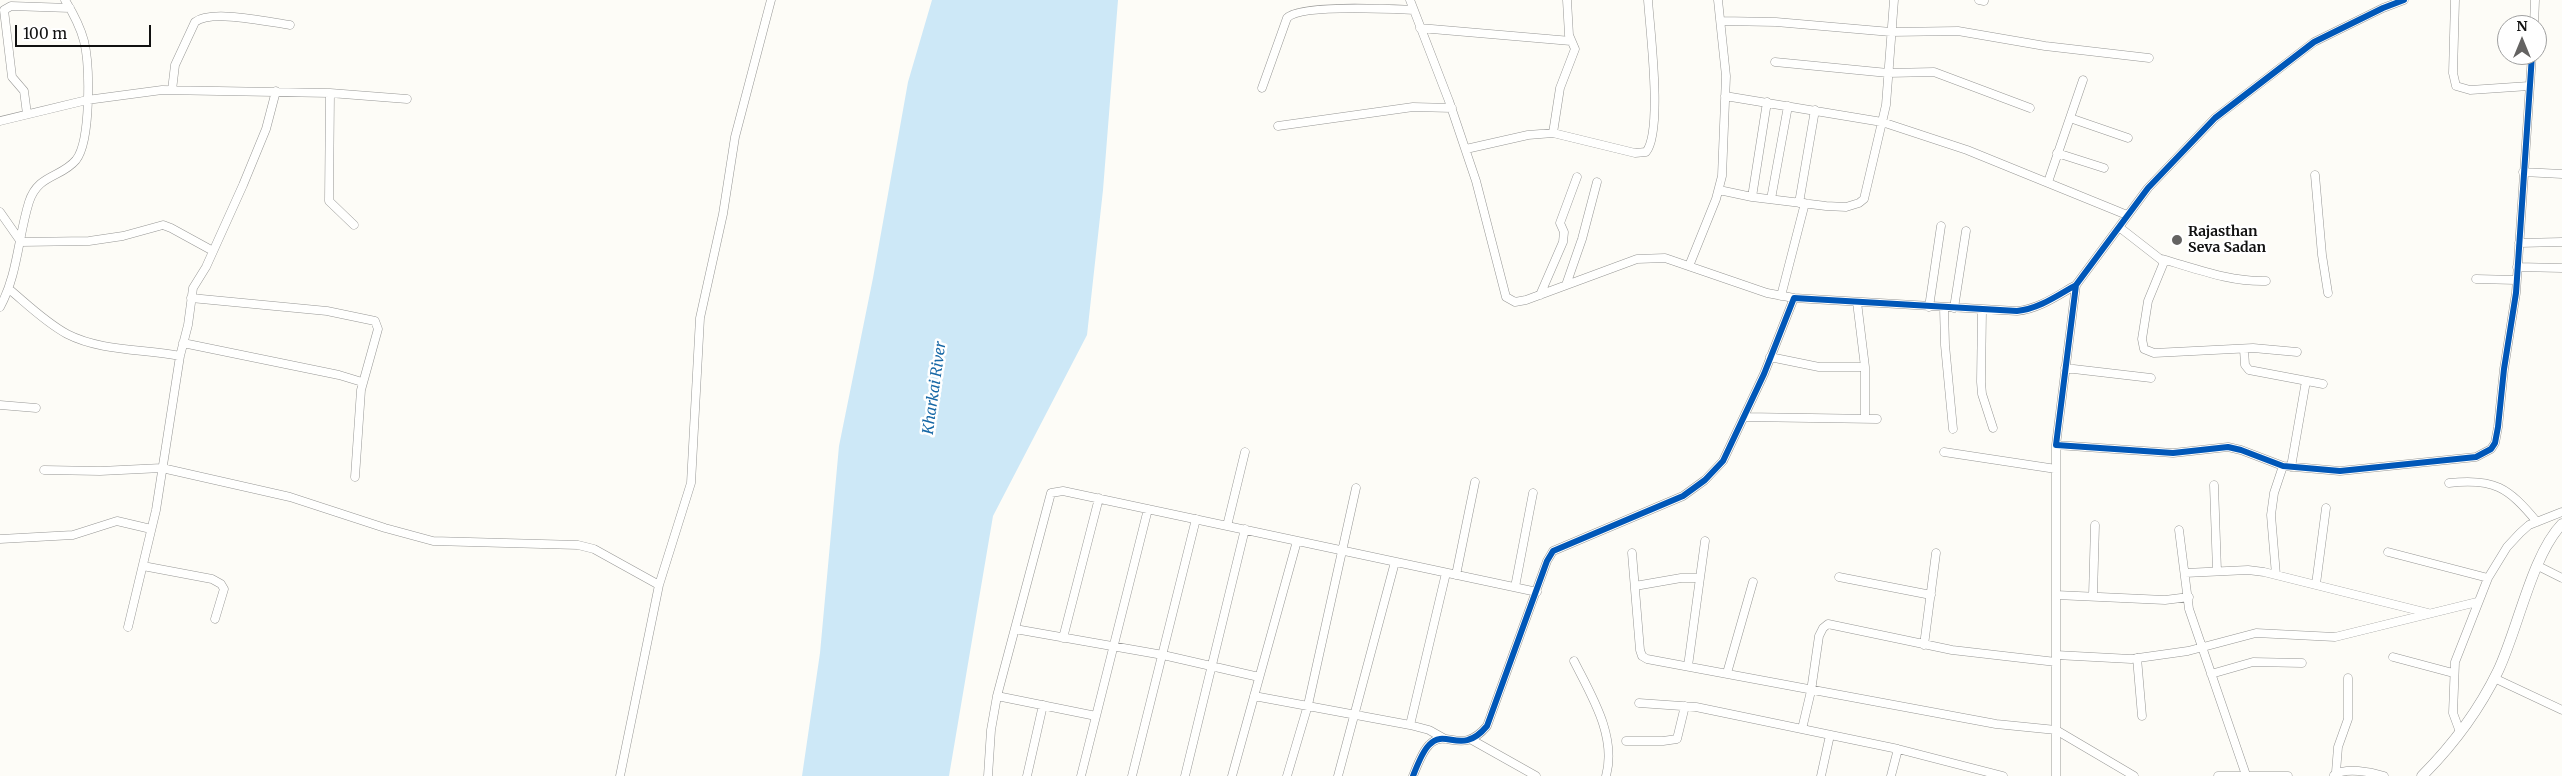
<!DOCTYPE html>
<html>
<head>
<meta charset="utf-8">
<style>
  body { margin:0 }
  #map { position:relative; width:2562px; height:776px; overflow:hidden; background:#fdfcf7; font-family:Merriweather,serif }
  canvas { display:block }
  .north { position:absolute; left:2497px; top:15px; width:50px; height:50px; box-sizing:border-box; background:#fff; border:1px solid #a0a0a0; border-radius:50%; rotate:0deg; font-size:14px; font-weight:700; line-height:20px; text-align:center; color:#111 }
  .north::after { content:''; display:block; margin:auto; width:18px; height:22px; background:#646362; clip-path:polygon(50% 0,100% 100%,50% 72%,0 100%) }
  .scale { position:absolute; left:15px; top:25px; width:136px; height:22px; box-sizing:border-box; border:2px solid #111; border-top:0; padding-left:6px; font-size:15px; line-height:18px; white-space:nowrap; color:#111; -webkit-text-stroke:4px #fff; paint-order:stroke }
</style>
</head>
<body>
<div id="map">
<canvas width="2562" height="776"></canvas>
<div class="north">N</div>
<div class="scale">100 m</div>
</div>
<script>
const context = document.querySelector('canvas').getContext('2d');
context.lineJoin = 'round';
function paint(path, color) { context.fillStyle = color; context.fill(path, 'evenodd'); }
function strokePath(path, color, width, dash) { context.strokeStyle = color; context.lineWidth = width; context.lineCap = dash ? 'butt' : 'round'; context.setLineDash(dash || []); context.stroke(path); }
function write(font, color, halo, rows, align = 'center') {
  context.font = font + ' Merriweather,serif'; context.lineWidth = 5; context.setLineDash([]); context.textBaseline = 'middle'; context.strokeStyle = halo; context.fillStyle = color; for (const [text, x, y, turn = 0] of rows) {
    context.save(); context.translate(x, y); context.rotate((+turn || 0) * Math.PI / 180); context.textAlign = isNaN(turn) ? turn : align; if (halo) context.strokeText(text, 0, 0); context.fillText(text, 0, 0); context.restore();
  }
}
const water = new Path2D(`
  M932,0h186l-15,190 -16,145 -94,181 -44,260h-147l18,-123 19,-207 34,-168 35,-196z`);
const minor = new Path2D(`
  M1410,0l39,101 27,80 30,116 9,5 11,-2 111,-41 28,-1 102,35 27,5
  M1979,0l5,1
  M2404,0l-21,8 -69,34 -99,76 -67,70 -72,97 -20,160 117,8 55,-6 13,3 42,16 57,5 136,-14 15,-8 4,-6 3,-16 6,-58 12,-76 16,-238
  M2455,0l-2,73 3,13 14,4 59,-4
  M1721,21l55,1 115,10 67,-1 87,15 104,12
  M2534,25l1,-25
  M1420,28l151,13
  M1775,62l113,11 46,-1 96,36
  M1262,88l25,-70c13,-14 104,-9 126,-8
  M172,90l3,-25 20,-43c16,-13 73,0 95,3
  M330,93l-1,108 25,24
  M1725,96l157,26 85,28 160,65
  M27,114l-3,-23 -12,-14 -8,-67 7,-4 59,2
  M2070,118l58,20
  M0,121l87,-21 75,-10 168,3 77,6
  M1278,126l135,-19 39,1
  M1553,133l7,-45 15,-39 -6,-14 -2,-35
  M1466,149l62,-14 25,-2 82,20 11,-1c17,-21 4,-122 2,-152
  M2057,153l47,15
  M2523,172l39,2
  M2315,175l7,80 6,38
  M2048,182l35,-102
  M1719,190l33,7 74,9 20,1 13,-4 5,-4 22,-94 8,-105
  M1752,197l15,-95
  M1771,199l17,-93
  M1799,203l16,-93
  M0,212l21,30 68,-1 34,-5 40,-11 8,3 42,23
  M2119,227l45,35 -16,39 -6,38 2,10 10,4 99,-5 44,4
  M2519,243l43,-1
  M2162,259c35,10 68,23 104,22
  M1689,266l27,-67 6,-23 4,-100 -8,-76
  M2517,267l45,1
  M2476,279l40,1
  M1566,285l16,-46 15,-57
  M9,289c18,15 36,33 58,45 33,17 76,15 113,22
  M1540,295l23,-53 1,-10 -4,-9 17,-46
  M1781,296l24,-93
  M191,298l136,13 48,10 3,8 -17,61 -6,87
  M1857,302l8,65v52
  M0,307c18,-33 18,-70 29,-105 9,-28 32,-24 47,-42 15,-19 14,-95 8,-119 -4,-15 -11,-28 -19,-41
  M1929,307l12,-81
  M1944,308l1,37 8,84
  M1954,308l12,-77
  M1982,310l-1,72 1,12 11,34
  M183,343l156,32 23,7
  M2244,349l1,16 4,5 74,14
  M1770,357l49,10h46
  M2065,368l86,10
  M0,405l36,3
  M1744,417l133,2
  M1944,452l112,17
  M2291,467l15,-86
  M44,470l56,1 62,-3 128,29 95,31 48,13 145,4 16,4 65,36
  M2449,483c45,-5 59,4 88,39
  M2214,485l3,86
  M1227,526l18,-74
  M2179,530l10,79 57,166
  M0,539l73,-4 44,-14 34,8
  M2388,552l100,26
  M1632,553l8,97 2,6 5,3 349,65 60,6 78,46
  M143,566l69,13 9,5 3,5 -9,30
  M2538,566l24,12
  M2185,573l63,-3 16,2 164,41
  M1456,575l19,-93
  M2276,575l-5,-60 3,-22 9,-27
  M1839,577l92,18
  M2316,584l10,-76
  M1635,586l46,-8h19
  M1515,587l18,-94
  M2056,595l109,5 24,-3
  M2093,595l2,-70
  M128,627l28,-117 24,-154 8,-31 5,-37 13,-21 37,-82 23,-56 10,-38
  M1015,629l148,26 96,22
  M1063,638l36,-140
  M1924,645l12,-92
  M2056,655l75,4 57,-8 68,-18 79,4 142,-35
  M2393,657l60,16
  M2137,658l5,58
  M1574,661c17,34 43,75 32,115
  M1688,666l17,-125
  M1727,673l26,-91
  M2211,674l42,-12 49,1
  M2494,678l68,32
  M997,696l99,20
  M1254,696l156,29 19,5 16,9
  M1639,703l57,4 202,42 105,27
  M1410,725l36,-152
  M1802,729l9,-38 8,-55 4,-8 5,-4 124,26 104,12
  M2460,732l-7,-19 2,-51 33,-84 19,-31 13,-14 9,-8 33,-13
  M1472,740l64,36
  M1626,741h37l14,-2 8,-33
  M2336,772l2,-25 10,-28v-41
  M2334,775c12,-8 37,-3 50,1
  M620,776l39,-191 32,-102 9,-165 23,-104 12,-77 36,-137
  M988,776l3,-46 6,-34 54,-203 12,-2 474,101
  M1027,776l16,-71
  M1081,776l67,-267
  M1132,776l64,-257
  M1185,776l60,-247
  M1232,776l65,-235
  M1287,776l21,-71 48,-217
  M1338,776l57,-214
  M1413,776c4,-10 9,-24 16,-31 17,-18 32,12 58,-19l60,-165 6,-10 130,-55 22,-16 18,-19 41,-87 30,-76 223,13c22,-2 41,-16 59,-26
  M1821,776l9,-41
  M1891,776l7,-27
  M2056,776v-331
  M2218,776h70`);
const tertiary = new Path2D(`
  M2422,776c31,-31 57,-66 76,-105 20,-42 34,-116 64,-147`);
const cycleway = new Path2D(`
  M2404,0l-21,8 -69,34 -99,76 -67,70 -72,97 -20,160 117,8 55,-6 13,3 42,16 57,5 136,-14 15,-8 4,-6 3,-16 6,-58 12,-76 16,-238
  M1413,776c4,-10 9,-24 16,-31 17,-18 32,12 58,-19l60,-165 6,-10 130,-55 22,-16 18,-19 41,-87 30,-76 223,13c22,-2 41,-16 59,-26`);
const markers = [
  [2177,240,6,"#646362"]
];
const poiNames = [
  ["Rajasthan",2188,232],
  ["Seva Sadan",2188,248]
];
const waterNames = [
  ["Kharkai River",935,388,-82]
];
paint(water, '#cde8f7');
strokePath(minor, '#979795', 9);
strokePath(tertiary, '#979795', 11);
strokePath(minor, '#fffffe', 8);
strokePath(tertiary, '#fffffe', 10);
strokePath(cycleway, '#0057b8', 6);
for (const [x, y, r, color] of markers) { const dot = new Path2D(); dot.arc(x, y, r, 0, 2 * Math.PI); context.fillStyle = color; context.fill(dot); strokePath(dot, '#fff', 2); }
write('bold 14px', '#111', '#fff', poiNames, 'left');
write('italic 15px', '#1768a6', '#fff', waterNames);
</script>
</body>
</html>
